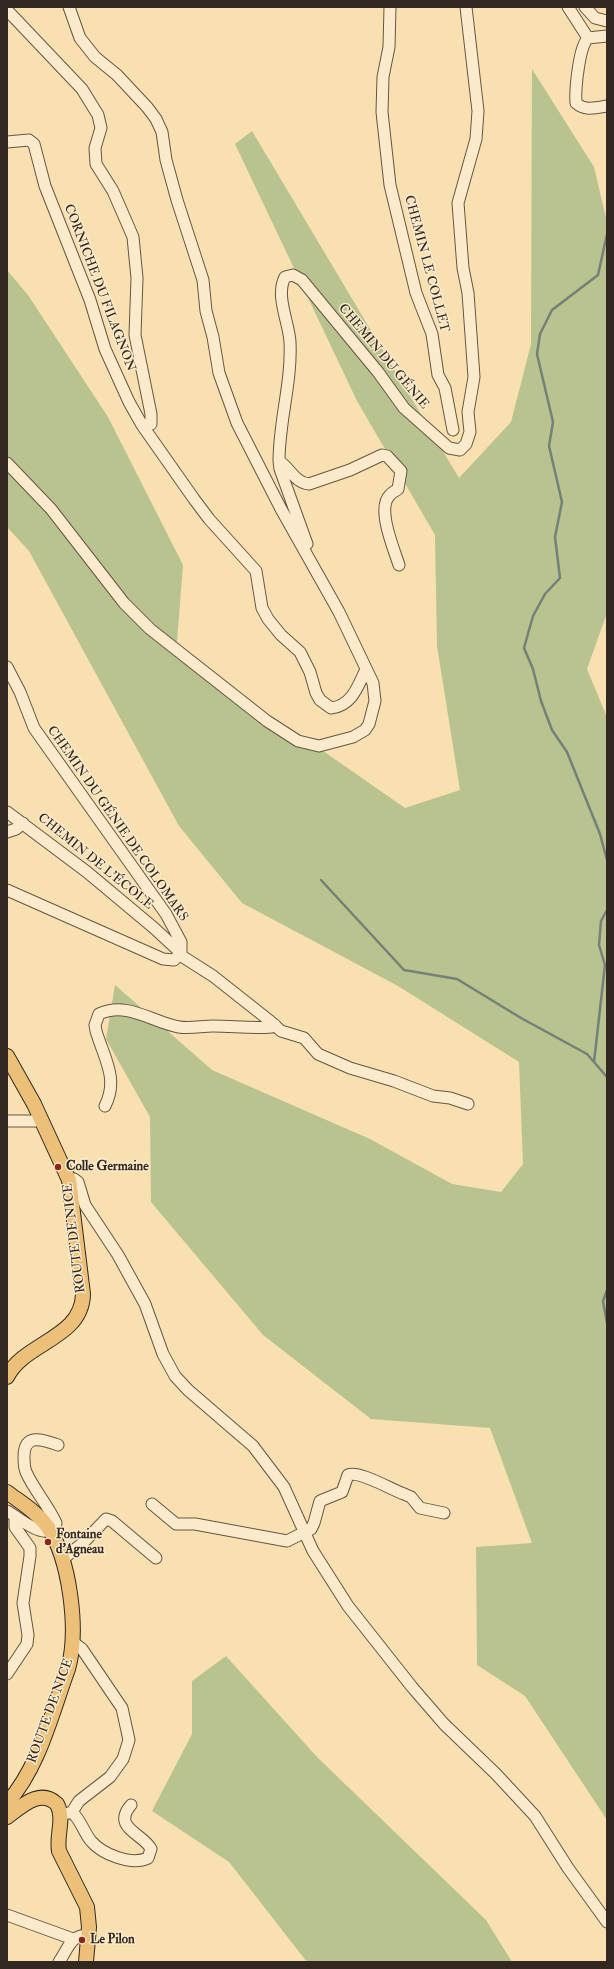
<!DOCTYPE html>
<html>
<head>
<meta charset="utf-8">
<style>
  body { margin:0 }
  #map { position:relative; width:614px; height:1969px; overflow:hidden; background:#f9e0b1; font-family:"IM FELL Double Pica",serif }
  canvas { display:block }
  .frame { position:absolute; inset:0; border:8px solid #32281f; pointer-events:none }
</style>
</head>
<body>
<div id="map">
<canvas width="614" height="1969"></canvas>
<div class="frame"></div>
</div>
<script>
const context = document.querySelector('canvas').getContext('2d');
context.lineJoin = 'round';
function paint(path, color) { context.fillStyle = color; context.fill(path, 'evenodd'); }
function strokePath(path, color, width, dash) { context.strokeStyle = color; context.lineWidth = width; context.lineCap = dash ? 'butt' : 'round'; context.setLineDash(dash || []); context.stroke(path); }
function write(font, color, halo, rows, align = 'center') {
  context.font = font + ' "IM FELL Double Pica",serif'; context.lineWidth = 3; context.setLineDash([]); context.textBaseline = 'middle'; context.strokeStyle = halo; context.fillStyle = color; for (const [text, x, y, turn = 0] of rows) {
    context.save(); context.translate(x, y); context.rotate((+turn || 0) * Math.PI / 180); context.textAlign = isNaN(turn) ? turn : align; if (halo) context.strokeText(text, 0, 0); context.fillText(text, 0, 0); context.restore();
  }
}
const green = new Path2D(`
  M532,69l62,98 13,55v391l-20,56 20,48v1103l-82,-124 -48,-31 -1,-118 56,-4 -42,-115 -119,-9 -108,-84 -112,-133 -1,-85 -44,-78 9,-54 97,85 158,69 82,45 49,8 22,-28 -4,-102 -121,-76 -156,-83 -63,-77 -150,-275 -22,-24v-257l21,25 80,122 75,148 -7,90 137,89 92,64 55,-18 -23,-144 -2,-111 -78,-134 -122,-257 17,-13 207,347 52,-56 20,-78z
  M226,1656l91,101 169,163 26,42h-205l-78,-100 -77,-51 40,-77v-53z`);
const stream = new Path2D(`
  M607,234l-9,41 -46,35 -12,24 -3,20 16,68 -4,24 13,56 -7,35 5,41 -15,16 -12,22 -9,32 9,21 8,32 11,29 15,22 33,82 7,26
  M321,880l83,90 53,9 64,39 66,36 20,23
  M594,1062l11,-97 -6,-20 2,-24 6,-11
  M607,1290l-4,11 4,22`);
const minor = new Path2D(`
  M390,7l-1,40 -6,30 -1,35 8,73 26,108 16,41 6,41 7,13 8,42
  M568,7l20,31 19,-2
  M585,7l10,11 12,3
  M7,10l75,79 16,26 3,13 -6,20 1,16 17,27 20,46 4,41 -2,57 16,79v10l-9,1
  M588,38c-9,9 -13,51 -12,65 9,8 19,5 31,3
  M7,142l22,-2 5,4 11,42 45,114 15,49 24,53 13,23 52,74 15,20 47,52 6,37 6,11 13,16 19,17 10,20 6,21 4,7 11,8c21,-2 27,-22 35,-39
  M279,461c11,7 16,22 30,23l41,-14 32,-15 5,1 14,15 -3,18c-2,2 -6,3 -8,6 -14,13 4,54 9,70
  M7,463l44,46 73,94 26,26 117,92 31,20 21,5 34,-9 12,-7 4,-6 6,-23 -2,-18 -34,-71 -58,-103 -44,-86 -18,-50 -6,-36 -7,-26 -3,-31 -26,-80 -11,-40 -4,-28 -6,-13 -9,-12 -30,-32 -22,-18 -15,-19 -11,-31
  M307,544l-27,-75 -1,-8c0,-40 13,-79 11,-119 -1,-20 -15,-46 -5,-65l8,-2 9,5 76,92 26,36 45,40 11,2 6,-6 4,-12 -2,-20 6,-35 -6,-84 -5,-25 -5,-65 18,-64 2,-28 -12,-104
  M7,667l13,25 14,36 132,186 15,28v11l-7,7 -11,-1 -156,-69
  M7,812l80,60 67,56 27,25
  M7,832l9,-3 7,-6
  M180,955l33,21 57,45 11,10 23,7 14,16 32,14 44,13 39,15 17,2 18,6
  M105,1106c14,-27 -1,-48 -9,-75l-1,-6 4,-11c28,-13 53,8 80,13 11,2 23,-1 34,-1 20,0 39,3 59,1l3,-2
  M7,1121h35
  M69,1180l5,-1 4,3 7,23 33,50 27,49 18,50 12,22 13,14 65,56 31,41 29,64 35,55 64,81 32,37 52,50 39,42 33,52 39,54
  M152,1504l24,20h19l92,17 24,-12 3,-6 6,-22 22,-9 6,-17c11,-5 44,15 56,19l7,3 9,11 24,5
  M7,1511c11,6 32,25 43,19
  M53,1535l3,-12c-8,-18 -22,-33 -30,-51 -2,-5 -2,-10 -2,-15 0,-24 18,-18 34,-12
  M63,1559l21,-17 22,-23 6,2 44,37
  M7,1674l20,-30 1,-9 -5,-32 7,-47v-8l-15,-21v-11
  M72,1812c10,10 11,19 19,29 11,13 40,25 57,17l3,-9c-7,-15 -40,-21 -20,-44
  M61,1815l11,-3 7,-11 31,-24 13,-18 6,-19 -7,-32 -40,-59 -8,-6
  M7,1915l66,24
  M59,1962c9,-13 11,-27 29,-27`);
const major = new Path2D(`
  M7,1056l27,48 35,76 14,114c-1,45 -59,48 -76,83
  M7,1492c13,10 30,20 40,34 23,32 32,105 21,143 -16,43 -29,99 -61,134
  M7,1817c15,-11 33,-29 50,-13 8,15 -1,31 2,47l28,56 2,20 -3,35`);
const markers = [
  [58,1167,4,"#8f2418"],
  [48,1542,4,"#8f2418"],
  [82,1940,4,"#8f2418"]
];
const streetNames = [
  ["CHEMIN LE COLLET",426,264,75],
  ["CORNICHE DU FILAGNON",99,288,69],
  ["CHEMIN DU GÉNIE",383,357,50],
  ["CHEMIN DU GÉNIE DE COLOMARS",117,824,55],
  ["CHEMIN DE L'ÉCOLE",95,862,39],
  ["ROUTE DE NICE",75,1238,-97],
  ["ROUTE DE NICE",51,1711,-70]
];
const poiNames = [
  ["Colle Germaine",66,1167],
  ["Fontaine",56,1535],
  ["d'Agneau",56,1550],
  ["Le Pilon",90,1940]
];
paint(green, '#b9c38f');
strokePath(stream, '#748078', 2.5);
strokePath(minor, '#645644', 13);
strokePath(major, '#32281f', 16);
strokePath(minor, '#fbebcc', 11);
strokePath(major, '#ecc078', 14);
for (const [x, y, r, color] of markers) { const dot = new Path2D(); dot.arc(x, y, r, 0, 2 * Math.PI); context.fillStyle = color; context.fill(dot); strokePath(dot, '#fbebcc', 1.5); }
write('13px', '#32281f', '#fbebcc', streetNames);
write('bold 13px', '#32281f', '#fbebcc', poiNames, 'left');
</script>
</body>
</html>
